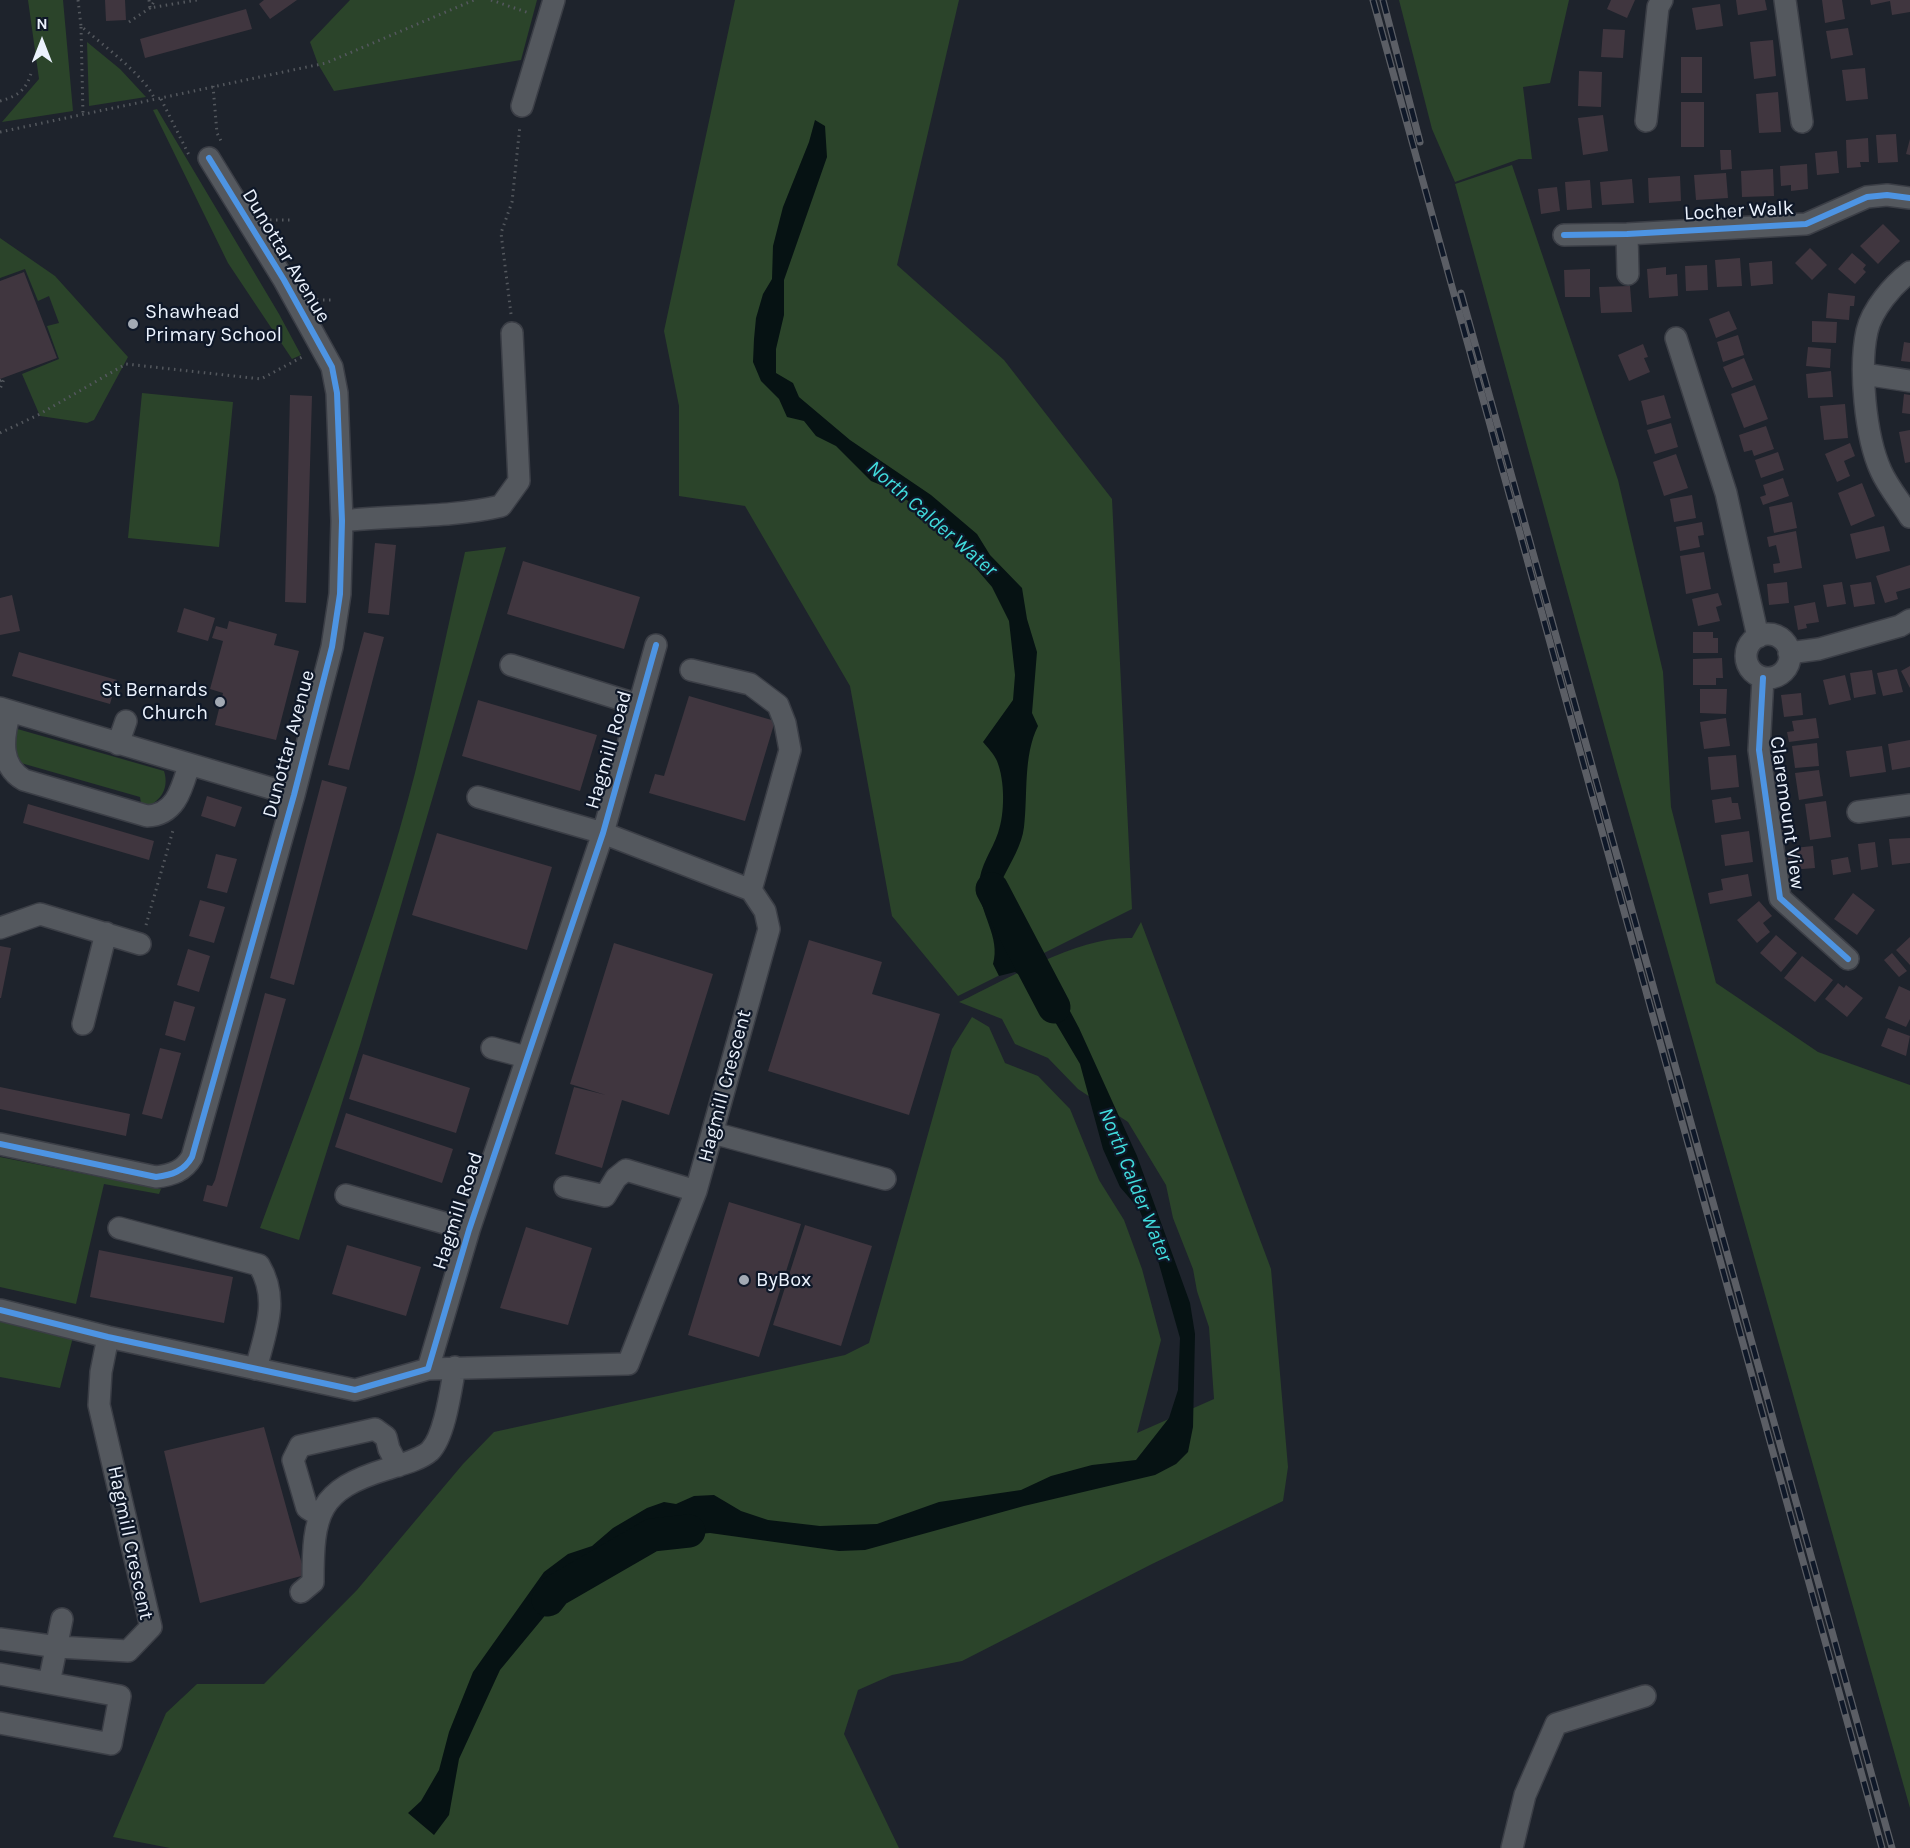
<!DOCTYPE html>
<html>
<head>
<meta charset="utf-8">
<style>
  body { margin:0 }
  #map { position:relative; width:1910px; height:1848px; overflow:hidden; background:#1e232c; font-family:Karla,sans-serif }
  canvas { display:block }
  .north { position:absolute; left:12px; top:12px; width:60px; height:60px; -webkit-text-stroke:4px #0f1828; paint-order:stroke; rotate:0deg; font-size:16px; font-weight:700; line-height:24px; text-align:center; color:#ebf2fd }
  .north::after { content:''; display:block; margin:auto; width:21px; height:27px; background:#ebf2fd; clip-path:polygon(50% 0,100% 100%,50% 72%,0 100%) }
</style>
</head>
<body>
<div id="map">
<canvas width="1910" height="1848"></canvas>
<div class="north">N</div>
</div>
<script>
const context = document.querySelector('canvas').getContext('2d');
context.lineJoin = 'round';
function paint(path, color) { context.fillStyle = color; context.fill(path, 'evenodd'); }
function strokePath(path, color, width, dash) { context.strokeStyle = color; context.lineWidth = width; context.lineCap = dash ? 'butt' : 'round'; context.setLineDash(dash || []); context.stroke(path); }
function write(font, color, halo, rows, align = 'center') {
  context.font = font + ' Karla,sans-serif'; context.lineWidth = 4.5; context.setLineDash([]); context.textBaseline = 'middle'; context.strokeStyle = halo; context.fillStyle = color; for (const [text, x, y, turn = 0] of rows) {
    context.save(); context.translate(x, y); context.rotate((+turn || 0) * Math.PI / 180); context.textAlign = isNaN(turn) ? turn : align; if (halo) context.strokeText(text, 0, 0); context.fillText(text, 0, 0); context.restore();
  }
}
const green = new Path2D(`
  M28,0h35l10,111 -71,11 37,-43z
  M350,0h187l-16,60 -187,31 -16,-27 -8,-22z
  M735,0h224l-62,265 107,95 108,139 20,410 -174,87 -66,-80 -42,-230 -105,-180 -66,-10v-90l-15,-75z
  M1399,0h170l-19,83 -27,4 9,72h-13l-64,23 -23,-53z
  M87,42l33,27 26,28 -57,9z
  M157,109l122,205 22,41 -9,4 -64,-96 -75,-153z
  M1512,165l106,315 45,192 8,135 45,176 102,69 92,33v723l-294,-1040 -161,-584z
  M0,238l55,38 73,81 -34,63 -7,3 -47,-7 -18,-42 37,-15 -12,-33 12,-3 -10,-27 -11,5 -13,-32 -25,9z
  M142,393l91,9 -14,145 -91,-9z
  M506,547l-145,495 -62,198 -39,-12c56,-150 115,-300 155,-455 18,-74 33,-148 50,-221z
  M14,728l150,43c6,19 -5,32 -22,38l-2,-12 -119,-34 -7,8z
  M1141,922l130,347 17,198 -5,34 -131,63 -190,97 -70,14 -34,15 -14,44 55,114h-729l-57,-11 53,-124 31,-29h67l93,-94 106,-126 31,-32 351,-77 24,-12 83,-294 20,-32 17,10 16,36 33,13 32,33 29,71 25,40 18,49 19,71 -24,93 77,-34 -5,-72 -12,-36 -4,-22 -20,-51 -7,-33 -38,-63 -50,-33 -30,-31 -33,-14 -13,-25 -43,-17c49,-23 120,-66 173,-64z
  M0,1157l161,32 -2,5 -55,-10 -28,120 -76,-17z
  M0,1320l73,17 -13,51 -60,-11z`);
const water = new Path2D(`
  M815,120l10,6 2,31 -43,123v35l-8,34v24l17,10 6,14 51,43 81,55 46,39 13,21 32,33 5,31 10,33 -5,61 6,13c-15,30 -10,68 -14,101 -2,18 -13,35 -21,51l8,31 2,37 4,11 38,26 24,45 58,128 53,147 5,31 -2,93 -5,25 -12,12 -21,11 -131,31 -159,44 -26,1 -129,-18 -84,7 -27,19 -37,36 -62,75 -41,89 -10,56 -15,20 -26,-22 13,-12 18,-31 10,-38 24,-60 71,-100 24,-18 24,-8 21,-18 34,-20 17,-6 12,2 18,-8 20,-1 27,16 27,9 52,6 57,-2 62,-22 82,-12 30,-14 41,-11 44,-5 33,-42 9,-28 2,-52 -27,-95 -14,-34 -19,-22 -17,-38 -23,-85 -48,-81 -17,-11 -16,4 -6,-12c8,-27 -14,-51 -14,-79 1,-20 13,-34 19,-52 7,-20 7,-52 -1,-72 -3,-7 -9,-13 -14,-19l30,-42 2,-25 -6,-54 -17,-34 -42,-49 -29,-28 -28,-20 -22,-9 -35,-35 -20,-10 -12,-15 -17,-4 -8,-18 -18,-18 -8,-19 1,-23 2,-21 7,-24 9,-15 1,-33 10,-39 26,-65z`);
const river = new Path2D(`
  M992,889l62,118
  M548,1600l7,-9 97,-56 37,-4`);
const building = new Path2D(`
  M105,0h20l1,20 -20,1z
  M264,0h33l-27,19 -11,-15z
  M1611,0h24l-8,18 -20,-9z
  M1736,0h29l2,10 -29,5z
  M1822,0h20l3,19 -20,4z
  M1870,0h40v12l-18,3 -2,-14 -19,4z
  M1720,4l3,22 -27,4 -4,-22z
  M246,9l6,20 -107,29 -5,-19z
  M1848,28l5,27 -22,4 -5,-28z
  M1603,29l22,1 -2,28 -22,-1z
  M1773,40l3,36 -22,3 -4,-37z
  M1681,57h21v36h-21z
  M1865,68l3,31 -22,2 -4,-31z
  M1579,71l23,1 -1,35 -23,-1z
  M1778,92l3,40 -22,1 -3,-39z
  M1681,102h23v45h-23z
  M1603,115l5,36 -25,4 -5,-37z
  M1896,134l2,28 -20,1 -2,-28z
  M1868,138l1,24h-9l1,5 -14,1 -1,-28z
  M1910,139v16l-4,-1z
  M1720,150h11l1,19 -11,1z
  M1837,151l2,22 -22,2 -2,-22z
  M1807,164l1,25 -17,2v-6l-10,1 -1,-20z
  M1773,169l1,27 -32,1 -1,-26z
  M1726,173l2,25 -32,2 -2,-25z
  M1680,176l1,25 -32,2 -1,-25z
  M1632,179l2,24 -32,2 -2,-23z
  M1590,180l2,28 -25,2 -2,-28z
  M1557,187l3,24 -19,3 -3,-25z
  M1883,224l17,17 -22,23 -18,-18z
  M1810,248l17,17 -15,15 -17,-17z
  M1852,253l14,12 -3,4 3,3 -11,12 -17,-15z
  M1740,258l2,28 -25,1 -2,-27z
  M1772,261l1,23 -22,2 -2,-23z
  M1707,265l1,25 -22,1 -1,-25z
  M1666,267v8l11,-1 1,22 -29,2 -2,-29z
  M1590,269v28h-25l-1,-27z
  M24,272l33,86 -57,21v-98z
  M1630,286l2,26 -31,1 -2,-26z
  M1828,293l27,3 -1,10h-4l-1,14 -23,-2z
  M1729,311l8,18 -21,9 -7,-19z
  M1812,321l25,1 -1,21 -24,-1z
  M1738,335l6,20 -21,7 -6,-20z
  M1904,342l6,1v19l-9,-1z
  M1643,344l5,13 -4,1 6,14 -21,9 -11,-26z
  M1808,347l23,2 -1,19 -24,-2z
  M1744,358l9,22 -21,8 -9,-21z
  M1831,371l2,26 -25,1 -2,-24z
  M1755,385l13,34 -24,9 -13,-34z
  M1904,394l6,1v19l-8,-1z
  M290,395l22,1 -6,207 -21,-1z
  M1664,395l7,23 -24,7 -6,-24z
  M1845,404l3,34 -24,2 -4,-34z
  M1671,423l7,24 -23,7 -8,-24z
  M1766,426l8,23 -20,7 -2,-6 -8,2 -5,-17z
  M1910,430v32l-5,1 -6,-31z
  M1850,443l5,13 -11,5 6,15 -13,6 -12,-28z
  M1778,452l6,18 -23,8 -6,-18z
  M1676,454l12,34 -24,8 -11,-34z
  M1783,478l6,18 -26,9 -3,-8 6,-2 -3,-10z
  M1862,483l13,33 -24,10 -13,-33z
  M1692,495l4,23 -22,4 -4,-23z
  M1792,502l5,26 -23,5 -5,-26z
  M1702,522l2,13 -6,1 2,11 -20,4 -4,-24z
  M1884,526l6,25 -34,8 -6,-25z
  M1796,531l6,37 -28,5 -1,-9 7,-1 -4,-18 -7,2 -2,-10z
  M375,543l21,2 -7,70 -21,-2z
  M1704,552l7,37 -25,5 -6,-38z
  M523,561l117,36 -16,52 -117,-35z
  M1910,565v23l-14,4 2,7 -13,4 -9,-27z
  M1787,582l2,21 -20,2 -2,-21z
  M1842,582l4,22 -19,3 -4,-22z
  M1871,582l4,22 -21,3 -4,-22z
  M1718,593l4,12 -6,2 4,14 -22,5 -6,-27z
  M12,595l8,36 -20,4v-37z
  M1815,602l4,20 -13,2 1,4 -9,2 -4,-24z
  M184,608l31,10 -7,23 -31,-9z
  M229,621l48,13 -3,11 25,6 -23,89 -61,-15 8,-32 -13,-4 13,-48 -11,-3 4,-12 11,3z
  M364,632l20,5 -35,133 -21,-5z
  M1693,632h20v6h5v15h-25z
  M19,652l98,28 -7,24 -98,-28z
  M1722,658l1,20h-7v7h-23v-26z
  M1910,666v22l-9,-17z
  M1897,669l6,23 -20,4 -6,-23z
  M1872,670l4,24 -22,4 -4,-25z
  M1845,675l6,25 -22,5 -6,-25z
  M1700,689h27l-1,25 -26,-1z
  M1801,693l2,22 -19,2 -3,-22z
  M689,696l86,25 -30,100 -96,-28 6,-19 9,2z
  M478,700l119,35 -17,56 -118,-35z
  M1726,718l4,28 -26,3 -4,-27z
  M1816,718l3,20 -30,4 -2,-10 7,-1 -2,-10z
  M1910,740v27l-18,3 -4,-26z
  M1817,743l2,23 -24,2 -3,-22z
  M1882,746l4,26 -36,5 -4,-26z
  M1736,755l3,32 -28,3 -3,-33z
  M1819,770l4,26 -24,4 -4,-27z
  M322,780l25,7 -53,198 -24,-7z
  M207,796l35,11 -7,20 -34,-11z
  M1731,797l1,6h6l3,16 -26,4 -3,-23z
  M1826,801l5,36 -21,3 -5,-36z
  M28,804l126,37 -5,19 -126,-37z
  M1749,831l4,31 -28,4 -4,-31z
  M437,833l115,34 -25,83 -115,-35z
  M1910,838v25l-18,2 -3,-26z
  M1875,842l3,25 -17,3 -3,-26z
  M1813,846l2,22 -25,2 -2,-13h6v-9z
  M216,854l21,5 -10,34 -20,-5z
  M1848,857l3,15 -18,3 -2,-15z
  M1748,874l4,22 -42,8 -2,-11 15,-3 -2,-11z
  M1853,893l22,17 -18,25 -23,-16z
  M200,900l25,7 -11,36 -25,-7z
  M1759,901l13,15 -9,7 7,9 -13,11 -20,-23z
  M1776,935l21,18 -16,19 -21,-19z
  M1910,937v28l-14,-15z
  M809,940l73,22 -10,32 68,20 -31,101 -141,-44z
  M614,943l99,31 -44,141 -47,-15 -20,68 -47,-14 19,-67 32,8 -36,-11z
  M0,946l11,2 -10,50h-1z
  M188,949l22,7 -11,36 -22,-7z
  M1892,953l15,18 -8,6 -15,-17z
  M1802,956l31,24 -18,22 -31,-24z
  M1838,983l6,5 2,-3 17,13 -16,19 -22,-18z
  M1899,986l11,5v28l-4,8 -21,-9z
  M265,993l21,6 -59,208 -24,-6 4,-16 5,1 3,-6z
  M174,1001l21,6 -10,34 -20,-6z
  M1888,1028l22,8 -4,20 -25,-10z
  M160,1048l21,5 -19,66 -20,-5z
  M363,1054l107,34 -14,45 -107,-34z
  M0,1087l130,27 -4,22 -126,-27z
  M346,1113l107,36 -11,34 -107,-36z
  M729,1202l72,22 -42,133 -71,-22z
  M805,1225l67,21 -31,100 -68,-21z
  M526,1227l66,21 -24,77 -68,-17z
  M347,1245l74,22 -15,49 -74,-22z
  M99,1250l134,27 -9,46 -134,-26z
  M264,1427l41,148 -105,28 -36,-152z`);
const path = new Path2D(`
  M78,0l3,26c20,18 65,50 74,74
  M149,0l1,8 47,-8
  M491,0l38,13
  M129,22l21,-14 5,-8
  M81,27l2,88
  M213,86l4,47 5,10
  M161,99l29,58
  M0,101c19,-5 27,-12 32,-31
  M0,132l326,-69 148,-63
  M270,220h22
  M317,300h16
  M511,314l-10,-81 11,-31 8,-77
  M0,381l4,-2 -4,10
  M0,433l38,-18 88,-51 135,15 43,-23
  M146,925l28,-98`);
const minor = new Path2D(`
  M1785,0l17,122
  M522,106l32,-106
  M1646,121l12,-114 4,-7
  M1627,234l1,40
  M1564,235l63,-1 179,-10 61,-27 20,-2 23,3
  M1910,272c-17,13 -38,37 -43,59 -8,36 -2,105 14,140 7,16 20,31 29,46
  M1676,338l50,155 32,144
  M1864,374l46,7
  M342,521c52,-6 108,-3 159,-15l18,-25 -7,-148
  M1746 656a22 22 0 1 1 44 0a22 22 0 1 1-44 0Z
  M1789,653l30,-4 81,-23 10,-6
  M511,665l128,40
  M691,670l59,14 28,21 7,18 5,27 -39,140
  M1763,678l-4,72 21,148 68,61
  M0,708l294,87
  M10,711c-8,29 -10,55 14,69l123,36c29,-1 35,-28 42,-51
  M118,744l8,-23
  M1858,812l52,-7
  M0,928l40,-14 100,30
  M83,1024l23,-91
  M492,1048l34,9
  M713,1133l172,46
  M0,1144l156,33c16,-2 28,-6 36,-20l102,-362 38,-148 8,-53 2,-73 -5,-128 -5,-26 -48,-87 -75,-122
  M565,1187l40,9 11,-18 10,-8 70,21
  M346,1195l123,35
  M119,1228l140,37c21,35 6,67 -3,104
  M0,1310l108,27 247,53 73,-21 41,-139 134,-397 53,-188
  M428,1369l200,-5 68,-173 73,-262 -4,-18 -14,-21 -148,-57 -125,-36
  M320,1516l-13,-8 -14,-48 7,-14 75,-17 11,8 3,12 9,17
  M301,1592l12,-10c0,-69 5,-92 74,-113 12,-4 33,-9 43,-18 15,-15 21,-63 25,-84
  M0,1639l58,8 70,4 23,-24 -52,-222 2,-33 7,-35
  M0,1674l120,22 -9,48 -111,-21
  M49,1683l13,-64
  M1512,1848l13,-53 31,-71 89,-28`);
const rail = new Path2D(`
  M1373,0l509,1848
  M1383,0l37,142
  M1461,293l431,1555`);
const cycleway = new Path2D(`
  M1564,235l63,-1 179,-10 61,-27 20,-2 23,3
  M1763,678l-4,72 21,148 68,61
  M0,1144l156,33c16,-2 28,-6 36,-20l102,-362 38,-148 8,-53 2,-73 -5,-128 -5,-26 -48,-87 -75,-122
  M0,1310l108,27 247,53 73,-21 41,-139 134,-397 53,-188`);
const markers = [
  [133,324,6,"#a3aab4"],
  [220,702,6,"#a3aab4"],
  [744,1280,6,"#a3aab4"]
];
const streetNames = [
  ["Locher Walk",1739,211,-3],
  ["Dunottar Avenue",286,256,59],
  ["Dunottar Avenue",289,744,-75],
  ["Hagmill Road",609,750,-74],
  ["Claremount View",1787,813,82],
  ["Hagmill Crescent",725,1086,-75],
  ["Hagmill Road",458,1211,-72],
  ["Hagmill Crescent",130,1543,78]
];
const poiNames = [
  ["Shawhead",145,312],
  ["Primary School",145,335],
  ["St Bernards",208,690,"right"],
  ["Church",208,713,"right"],
  ["ByBox",756,1280]
];
const waterNames = [
  ["North Calder Water",932,519,41],
  ["North Calder Water",1135,1185,68]
];
paint(green, '#2b442a');
paint(water, '#061213');
strokePath(river, '#061213', 33);
paint(building, '#40363f');
strokePath(minor, '#3b3e46', 24);
strokePath(path, '#54585e', 3, [1.5, 4.5]);
strokePath(minor, '#54585e', 21);
strokePath(rail, '#5b5e65', 7);
strokePath(rail, '#0f1828', 4.5, [14]);
strokePath(cycleway, '#4d94e3', 6);
for (const [x, y, r, color] of markers) { const dot = new Path2D(); dot.arc(x, y, r, 0, 2 * Math.PI); context.fillStyle = color; context.fill(dot); strokePath(dot, '#0f1828', 2); }
write('20px', '#ebf2fd', '#0f1828', streetNames);
write('20px', '#ebf2fd', '#0f1828', poiNames, 'left');
write('italic 21px', '#41dcdd', '#0f1828', waterNames);
</script>
</body>
</html>
